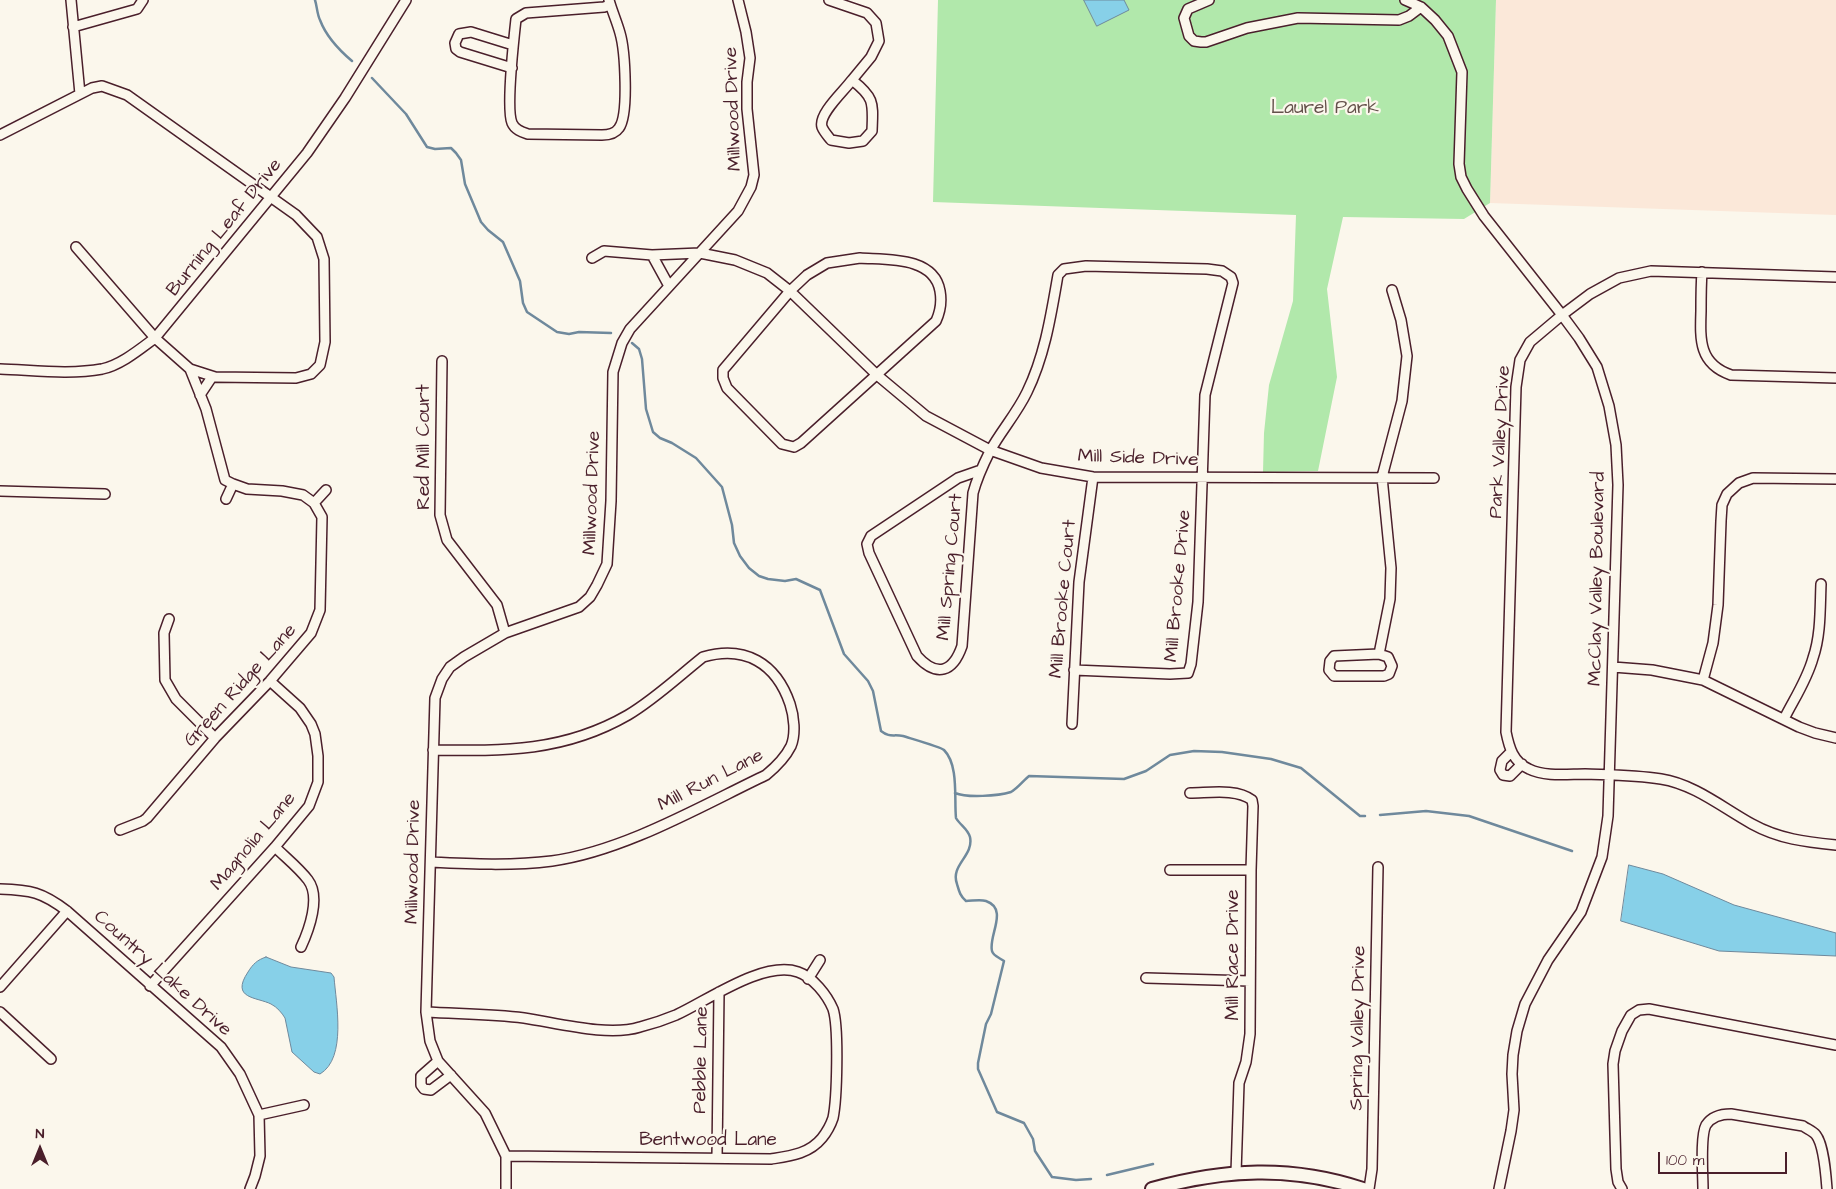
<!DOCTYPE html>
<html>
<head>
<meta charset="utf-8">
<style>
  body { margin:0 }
  #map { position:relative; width:1836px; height:1189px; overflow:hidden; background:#fbf7ec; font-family:"Architects Daughter",sans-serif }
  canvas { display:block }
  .north { position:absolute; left:15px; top:1124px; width:50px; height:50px; -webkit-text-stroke:4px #fbf7ec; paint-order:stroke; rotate:0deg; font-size:14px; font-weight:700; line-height:20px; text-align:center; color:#4a1f2b }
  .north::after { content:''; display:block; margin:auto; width:18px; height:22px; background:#4a1f2b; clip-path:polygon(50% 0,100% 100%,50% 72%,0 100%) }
  .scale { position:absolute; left:1658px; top:1152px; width:129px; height:22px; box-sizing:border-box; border:2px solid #4a1f2b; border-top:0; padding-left:6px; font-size:15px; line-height:18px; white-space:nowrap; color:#4a1f2b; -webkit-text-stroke:4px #fbf7ec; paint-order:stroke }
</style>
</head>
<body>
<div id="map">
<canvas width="1836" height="1189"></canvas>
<div class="north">N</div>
<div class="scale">100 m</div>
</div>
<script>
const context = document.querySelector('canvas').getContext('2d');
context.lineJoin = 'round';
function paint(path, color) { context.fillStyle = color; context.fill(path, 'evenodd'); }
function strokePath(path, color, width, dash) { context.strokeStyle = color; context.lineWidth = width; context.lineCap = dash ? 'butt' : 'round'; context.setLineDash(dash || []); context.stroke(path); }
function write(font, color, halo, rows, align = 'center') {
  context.font = font + ' "Architects Daughter",sans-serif'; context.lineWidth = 4.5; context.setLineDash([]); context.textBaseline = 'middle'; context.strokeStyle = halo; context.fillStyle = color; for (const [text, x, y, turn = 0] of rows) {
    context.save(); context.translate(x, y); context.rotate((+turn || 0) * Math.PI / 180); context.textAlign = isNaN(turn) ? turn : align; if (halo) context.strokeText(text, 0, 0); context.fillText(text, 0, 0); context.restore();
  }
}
const built = new Path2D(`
  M1496,0h340v215l-346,-12z`);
const green = new Path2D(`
  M938,0h558l-6,203 -26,16 -121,-2 -16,72 10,88 -19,94 -55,1 1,-39 5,-48 24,-84 3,-86 -363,-13z`);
const water = new Path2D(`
  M1084,0h40l5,10 -32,16z
  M1629,865l34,9 71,31 102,28v23l-117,-5 -98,-30z
  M266,957l25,10 40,6 3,4c2,26 13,81 -14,97l-6,-2 -22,-20 -7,-34c-3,-5 -8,-11 -14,-14 -14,-7 -41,-5 -23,-32 5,-8 9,-12 18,-15z`);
const stream = new Path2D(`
  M315,0c2,6 2,14 5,20 6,16 19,30 32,41
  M372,78l34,36 21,33 8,2 16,-1 5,5 5,7 4,24 16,38 7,8 15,12 17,39 3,22 4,9 30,20 12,2 10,-2 32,1
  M632,343l7,6 3,10 4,50 7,23 7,6 12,5 24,15 26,29 10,38 2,18 6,13 9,12 10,8 9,3 17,2 11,-2 24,11 24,64 24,27 5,10 8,40c9,7 12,3 22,5 6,2 38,11 41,14 15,15 10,49 12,68 4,7 12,11 14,19 4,19 -20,28 -13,47 2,7 3,12 9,17 6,0 14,-2 20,0 23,8 2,35 6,50 1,5 8,7 12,10l-13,53 -5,10 -8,39v6l19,43 27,11 9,16 2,12 17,26 24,3 15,-1
  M955,793c12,5 43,3 56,-1 6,-3 13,-12 18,-16l95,3 22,-8 24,-16 24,-4 28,1 49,7 30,9 59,48h5
  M1380,815l46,-4 43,5 103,35
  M1107,1175l46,-11`);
const minor = new Path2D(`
  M71,0l9,94
  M609,0c3,11 8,22 11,33 5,17 9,82 -1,95 -4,6 -10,7 -17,7l-74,-1c-6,-2 -13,-4 -16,-11 -6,-14 2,-86 4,-104l10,-6 78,-6 6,-2
  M829,0l38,13 9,10 3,18 -8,16 -19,23
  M1209,0l-21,9 -4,9 5,18 5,5 7,1h5l41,-14 51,-10 101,2 10,-4 12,-9
  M1405,0l16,7 14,13 13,16 14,36 -3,92 2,13 6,12 17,27 78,99 17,23 18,29 12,39 7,39 2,40 -10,331 -6,41 -21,55 -33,48 -23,44 -8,27 -4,24 -1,19 2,36 -3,21 -12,58
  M73,27l64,-18 6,-9
  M512,68l-52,-16 -4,-3 -1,-6 4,-9 12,-2 42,13
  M852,80c23,18 21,23 20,51l-9,10 -14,2 -18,-3c-3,-4 -7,-8 -9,-13 -4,-13 22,-36 30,-47z
  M0,135l92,-47 10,-2 25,9 169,120 21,22 7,22 1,83 -5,23 -9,9 -15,4 -81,-1 -25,-8 -35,-31 -79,-91
  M652,255l17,31
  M592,258l12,-7 48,4 48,-2 35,7 32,13 23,18 87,84 49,41 64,34 51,18 52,9 341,1
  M860,258c26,2 74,-2 80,33 2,11 1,19 -4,30l-135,122 -7,4 -12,-3 -55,-56 -4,-10v-8l67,-79 17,-16 20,-12z
  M1702,272c-1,13 -1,26 -1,39 -1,29 -2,53 30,64l105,3
  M1836,277l-185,-6 -32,7 -29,16 -28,21 -32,27 -10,18 -4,27 -10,345c3,15 7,30 23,37 16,8 39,5 56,5 25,1 50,1 76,5 33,5 62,29 91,45 27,15 54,18 84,21
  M442,361l-2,154 7,25 50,65 8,28
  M0,369c32,1 70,6 102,0 19,-4 38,-20 53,-31l152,-185 38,-55 61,-98
  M200,395l12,-18
  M981,470l-23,8 -87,58 -4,8 2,9 48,103c20,22 36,16 45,-10l11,-153c4,-15 10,-28 17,-42 11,-20 27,-38 37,-59 18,-37 24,-77 31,-117l6,-6 22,-3 121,3 15,2 9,6 2,6 -28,112 -7,207 -7,62 -3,9 -18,1 -96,-4
  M0,491l105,3
  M226,499l7,-15
  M314,503l12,-13
  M169,619l-5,14 1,47 11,19 39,39
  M1379,654l11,-55 1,-31 -9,-91 20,-76 5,-45 -6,-36 -9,-30
  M1379,654l9,3 4,9 -3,8 -5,2h-50l-5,-6 1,-9 4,-5z
  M1613,667l39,3 51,10 96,47 16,6 21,5
  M1703,680l10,-37 5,-38 3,-84 1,-16 5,-11 12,-11 14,-5 83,1
  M1784,719c10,-20 23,-39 29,-61 8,-23 7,-50 8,-74
  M1072,724l7,-142 14,-105
  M1511,752l-9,9 -2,9 3,5 7,1 12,-12
  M1190,793c19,0 46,-5 62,7l1,6 -2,64 -1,164 -4,28 -7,21 -3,90
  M120,830l23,-9 4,-3 68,-80 55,-57 41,-48 9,-23 2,-93 -8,-14 -11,-8 -21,-4 -35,-2 -14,-5 -8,-4 -19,-71 -16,-40
  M275,847c10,10 24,21 33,33 13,17 1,50 -7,67
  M431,862c40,2 81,4 121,-1 72,-10 149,-55 214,-86 11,-9 19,-17 25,-29 5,-12 3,-30 -1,-42 -14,-41 -45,-59 -87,-47 -24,19 -48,42 -75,58 -64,37 -124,36 -195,35
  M1170,870h81
  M0,889c31,1 42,3 67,22l154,136 19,27 19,41 1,41 -5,20 -5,13
  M1146,978l104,3
  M808,979l12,-19
  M150,986l125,-139 34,-41 9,-24v-26l-3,-22 -4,-10 -11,-16 -30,-27
  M0,987l67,-76
  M0,1012l51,47
  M426,1012c33,2 66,2 98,6 34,5 84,19 116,9 12,-3 24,-7 36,-12 31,-14 87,-55 122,-43 15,5 29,23 35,37 6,18 4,90 0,109 -2,6 -7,15 -11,20 -13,16 -32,18 -51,21l-265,-3
  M438,1061l-17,15v9l3,4 7,1 20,-15
  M259,1115l45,-10
  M717,1158l2,-166
  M506,1189v-33l-21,-43 -47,-52 -8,-20 -4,-29 9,-314 7,-19 8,-12 14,-10 41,-24 74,-26 11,-10 7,-12 10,-21 4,-63 2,-129 9,-29 8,-14 108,-118 13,-24 3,-12 -7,-66v-27l3,-24 -4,-26 -8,-32
  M1369,1189l3,-20 6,-302
  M1622,1189l-4,-7 -2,-13 -3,-105 2,-13 7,-20 9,-16 8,-5 10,-1 187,36
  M1703,1189c0,-14 -3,-53 3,-64 6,-9 15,-11 25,-11l72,12c4,3 10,5 13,9 8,10 10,41 11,54`);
const secondary = new Path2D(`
  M1152,1189c72,-20 139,-24 211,0`);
const streetNames = [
  ["Millwood Drive",734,109,-92],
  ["Burning Leaf Drive",225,228,-51],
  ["Park Valley Drive",1501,442,-87],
  ["Red Mill Court",425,447,-90],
  ["Mill Side Drive",1138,459,2],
  ["Millwood Drive",593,493,-88],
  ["Mill Spring Court",951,567,-85],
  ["McClay Valley Boulevard",1598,579,-89],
  ["Mill Brooke Drive",1179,586,-85],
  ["Mill Brooke Court",1064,599,-85],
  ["Green Ridge Lane",241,686,-48],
  ["Mill Run Lane",711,781,-27],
  ["Magnolia Lane",254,842,-50],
  ["Millwood Drive",414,862,-89],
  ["Mill Race Drive",1234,955,-90],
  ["Country Lake Drive",162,974,42],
  ["Spring Valley Drive",1359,1028,-89],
  ["Pebble Lane",702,1060,-89],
  ["Bentwood Lane",708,1141]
];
const parkNames = [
  ["Laurel Park",1325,109]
];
paint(built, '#fbe8d9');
paint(green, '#b1e8ab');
paint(water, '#87d0e8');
strokePath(water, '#6f899c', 1);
strokePath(stream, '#6f899c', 2.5);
strokePath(minor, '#4a1f2b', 12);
strokePath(secondary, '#4a1f2b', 16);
strokePath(minor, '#fbf7ec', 9);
strokePath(secondary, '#fbf7ec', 12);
write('19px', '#4a1f2b', '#fbf7ec', streetNames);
write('19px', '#64514b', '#fbf7ec', parkNames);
</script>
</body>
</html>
